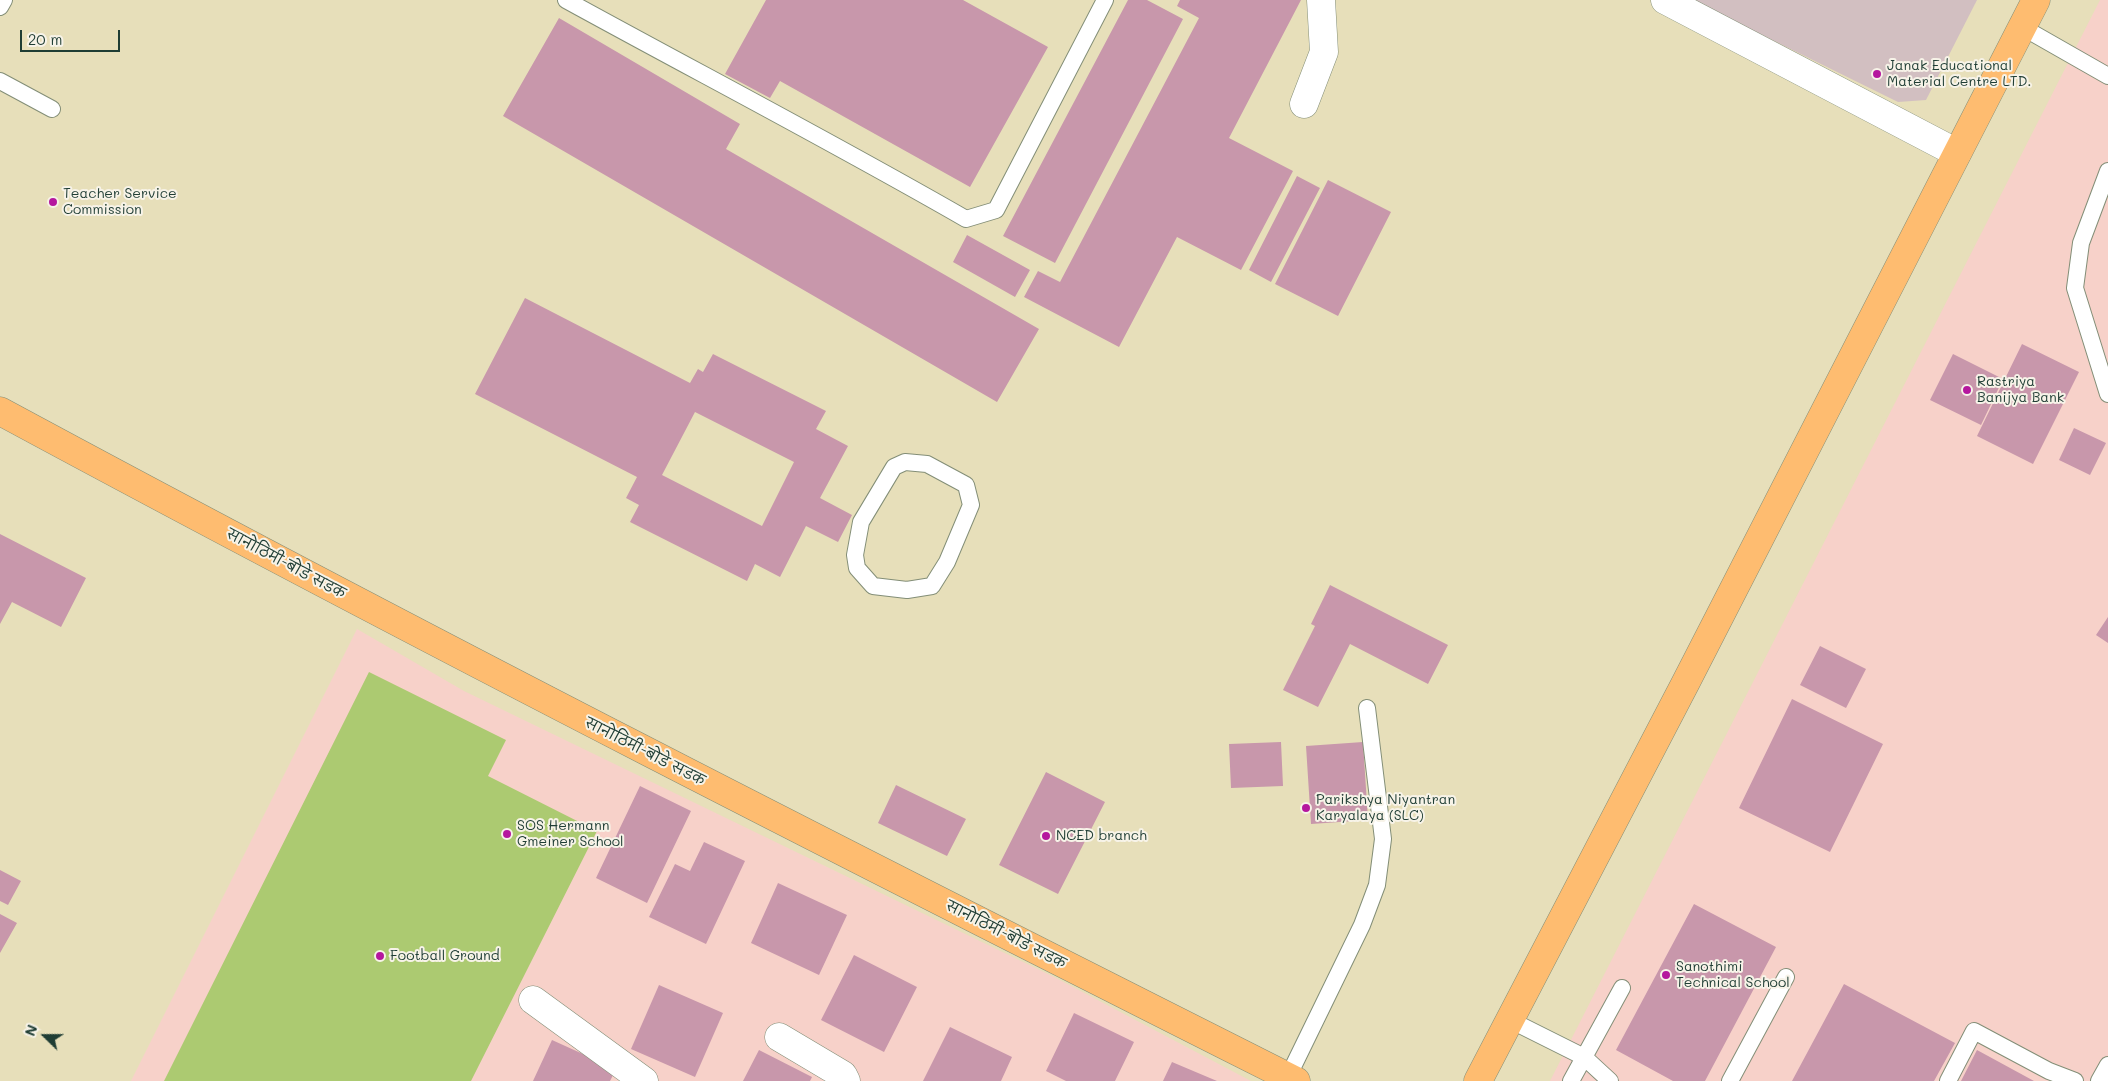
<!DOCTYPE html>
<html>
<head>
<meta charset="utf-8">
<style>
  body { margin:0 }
  #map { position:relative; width:2108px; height:1081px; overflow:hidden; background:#e7dfba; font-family:Mali,sans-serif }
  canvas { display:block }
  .north { position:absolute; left:20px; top:1011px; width:50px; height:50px; -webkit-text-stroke:4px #f7f3e8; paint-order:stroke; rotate:292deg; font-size:14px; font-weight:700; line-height:20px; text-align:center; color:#1f3d34 }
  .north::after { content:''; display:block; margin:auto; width:18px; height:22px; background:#1f3d34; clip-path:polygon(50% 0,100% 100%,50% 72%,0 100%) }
  .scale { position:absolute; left:20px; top:30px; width:100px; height:22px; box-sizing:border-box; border:2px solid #1f3d34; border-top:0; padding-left:6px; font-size:15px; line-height:18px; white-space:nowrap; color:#1f3d34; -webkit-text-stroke:4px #f7f3e8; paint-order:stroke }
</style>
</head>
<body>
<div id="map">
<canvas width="2108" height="1081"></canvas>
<div class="north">N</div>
<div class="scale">20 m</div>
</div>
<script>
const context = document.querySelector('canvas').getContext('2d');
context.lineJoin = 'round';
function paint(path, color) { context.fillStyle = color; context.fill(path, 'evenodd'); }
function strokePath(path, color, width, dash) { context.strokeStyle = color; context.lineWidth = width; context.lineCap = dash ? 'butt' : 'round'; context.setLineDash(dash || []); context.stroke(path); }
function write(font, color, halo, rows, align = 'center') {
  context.font = font + ' Mali,"Playpen Sans Deva",sans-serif'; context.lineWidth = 4; context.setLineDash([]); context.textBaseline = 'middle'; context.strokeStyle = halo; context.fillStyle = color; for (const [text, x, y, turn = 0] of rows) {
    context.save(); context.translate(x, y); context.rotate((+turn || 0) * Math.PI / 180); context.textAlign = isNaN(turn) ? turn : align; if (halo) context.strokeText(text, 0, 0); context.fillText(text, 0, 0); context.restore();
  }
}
const built = new Path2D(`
  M2100,0h8v1081h-558z
  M357,629l107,62 590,286 197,104h-1120z`);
const industrial = new Path2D(`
  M1691,0h286l-51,100 -28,2z`);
const green = new Path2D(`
  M369,672l137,68 -18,36 109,55 -126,250h-307z`);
const building = new Path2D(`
  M766,0h197l85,47 -78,140 -190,-106 -10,17 -45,-24z
  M1128,0h19l36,19 -128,244 -52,-27z
  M1180,0h121l-72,138 64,33 -52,99 -64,-33 -58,110 -95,-50 14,-26 22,11 139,-264 -22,-12z
  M559,18l181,106 -14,25 313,180 -42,73 -494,-286z
  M1297,176l23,12 -49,94 -22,-12z
  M1328,180l63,32 -53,104 -63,-32z
  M967,235l63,35 -15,27 -62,-35z
  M525,298l165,85 8,-14 5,3 10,-18 113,57 -10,18 32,17 -28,52 32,17 -14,27 -32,-16 -26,51 -25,-13 -8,17 -117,-59 9,-17 -13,-7 11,-21 -162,-83zM695,412l99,50 -32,64 -100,-51z
  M2022,344l57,28 -46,92 -56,-28z
  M1953,354l50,25 -22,46 -51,-25z
  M2074,428l32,15 -16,32 -31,-15z
  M0,534l86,44 -25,49 -49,-25 -12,22z
  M1330,585l118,60 -20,39 -78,-40 -32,63 -35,-17 32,-64 -4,-2z
  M2108,617v26l-12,-8z
  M1820,646l46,23 -20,39 -46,-23z
  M1792,699l91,45 -53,108 -91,-44z
  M1281,742l2,44 -52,2 -2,-44z
  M1363,742l5,78 -57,4 -5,-78z
  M1046,772l59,30 -47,92 -59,-29z
  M896,785l70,34 -19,37 -69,-33z
  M640,786l51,25 -44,92 -51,-25z
  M704,842l41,19 -39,83 -57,-27 26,-53 15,7z
  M0,870l21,11 -13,24 -8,-4z
  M778,883l69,32 -28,60 -68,-32z
  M1694,904l82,43 -71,134h-32l-57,-31z
  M0,914l17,9 -17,30z
  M854,955l63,32 -33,65 -63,-32z
  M1844,984l111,59 -21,38h-142z
  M659,985l64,28 -28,64 -64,-28z
  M1074,1013l60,29 -19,39h-49l-20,-10z
  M950,1027l62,30 -11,24h-78z
  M552,1040l64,29 -6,12h-77z
  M759,1050l53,27 -2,4h-67z
  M1977,1050l57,31h-73z
  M1172,1062l45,19h-54z`);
const service = new Path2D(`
  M566,0c133,73 268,143 400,219l30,-9 109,-210
  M0,7l4,-7
  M2022,27l86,49
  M0,81l52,28
  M2108,171l-27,72 -6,45 33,106
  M905,462l22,2 39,21 5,20 -24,57 -15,24 -25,4 -34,-4 -16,-18 -2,-13 6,-33 33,-55z
  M1510,1020l74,37 26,24
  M1288,1077l74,-152 15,-40 6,-46 -16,-131
  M1571,1081l51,-93
  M1730,1081l56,-104
  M1948,1081l26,-50 75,40 26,10
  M2099,1081l9,-16`);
const minor = new Path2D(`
  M1665,0l292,153
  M1304,104l20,-52 -3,-52
  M533,1000l111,81
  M779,1037l64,38 3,6`);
const primary = new Path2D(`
  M0,411c428,231 861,451 1296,670
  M1478,1081l208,-399 350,-682`);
const markers = [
  [1877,74,5,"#b5179e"],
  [53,202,5,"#b5179e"],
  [1967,390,5,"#b5179e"],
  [1306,808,5,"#b5179e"],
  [507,834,5,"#b5179e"],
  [1046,836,5,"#b5179e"],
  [380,956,5,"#b5179e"],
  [1666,975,5,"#b5179e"]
];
const poiNames = [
  ["Janak Educational",1887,66],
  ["Material Centre LTD.",1887,82],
  ["Teacher Service",63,194],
  ["Commission",63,210],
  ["Rastriya",1977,382],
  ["Banijya Bank",1977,398],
  ["Parikshya Niyantran",1316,800],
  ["Karyalaya (SLC)",1316,816],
  ["SOS Hermann",517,826],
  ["Gmeiner School",517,842],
  ["NCED branch",1056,836],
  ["Football Ground",390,956],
  ["Sanothimi",1676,967],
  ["Technical School",1676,983]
];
const streetNames = [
  ["सानोठिमी-बोडे सडक",286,564,28],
  ["सानोठिमी-बोडे सडक",645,752,27],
  ["सानोठिमी-बोडे सडक",1006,935,27]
];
paint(built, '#f7d1c9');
paint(industrial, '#d2bfc1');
paint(green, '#acca71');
paint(building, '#c897ab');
strokePath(service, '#838e77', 18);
strokePath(minor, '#838e77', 29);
strokePath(primary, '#838e77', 29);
strokePath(service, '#fff', 16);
strokePath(minor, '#fff', 28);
strokePath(primary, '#febc70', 28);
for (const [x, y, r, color] of markers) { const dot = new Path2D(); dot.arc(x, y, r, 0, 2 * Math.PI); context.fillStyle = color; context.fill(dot); strokePath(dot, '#f7f3e8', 2); }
write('14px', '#1f3d34', '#f7f3e8', poiNames, 'left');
write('14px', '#1f3d34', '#f7f3e8', streetNames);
</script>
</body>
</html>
